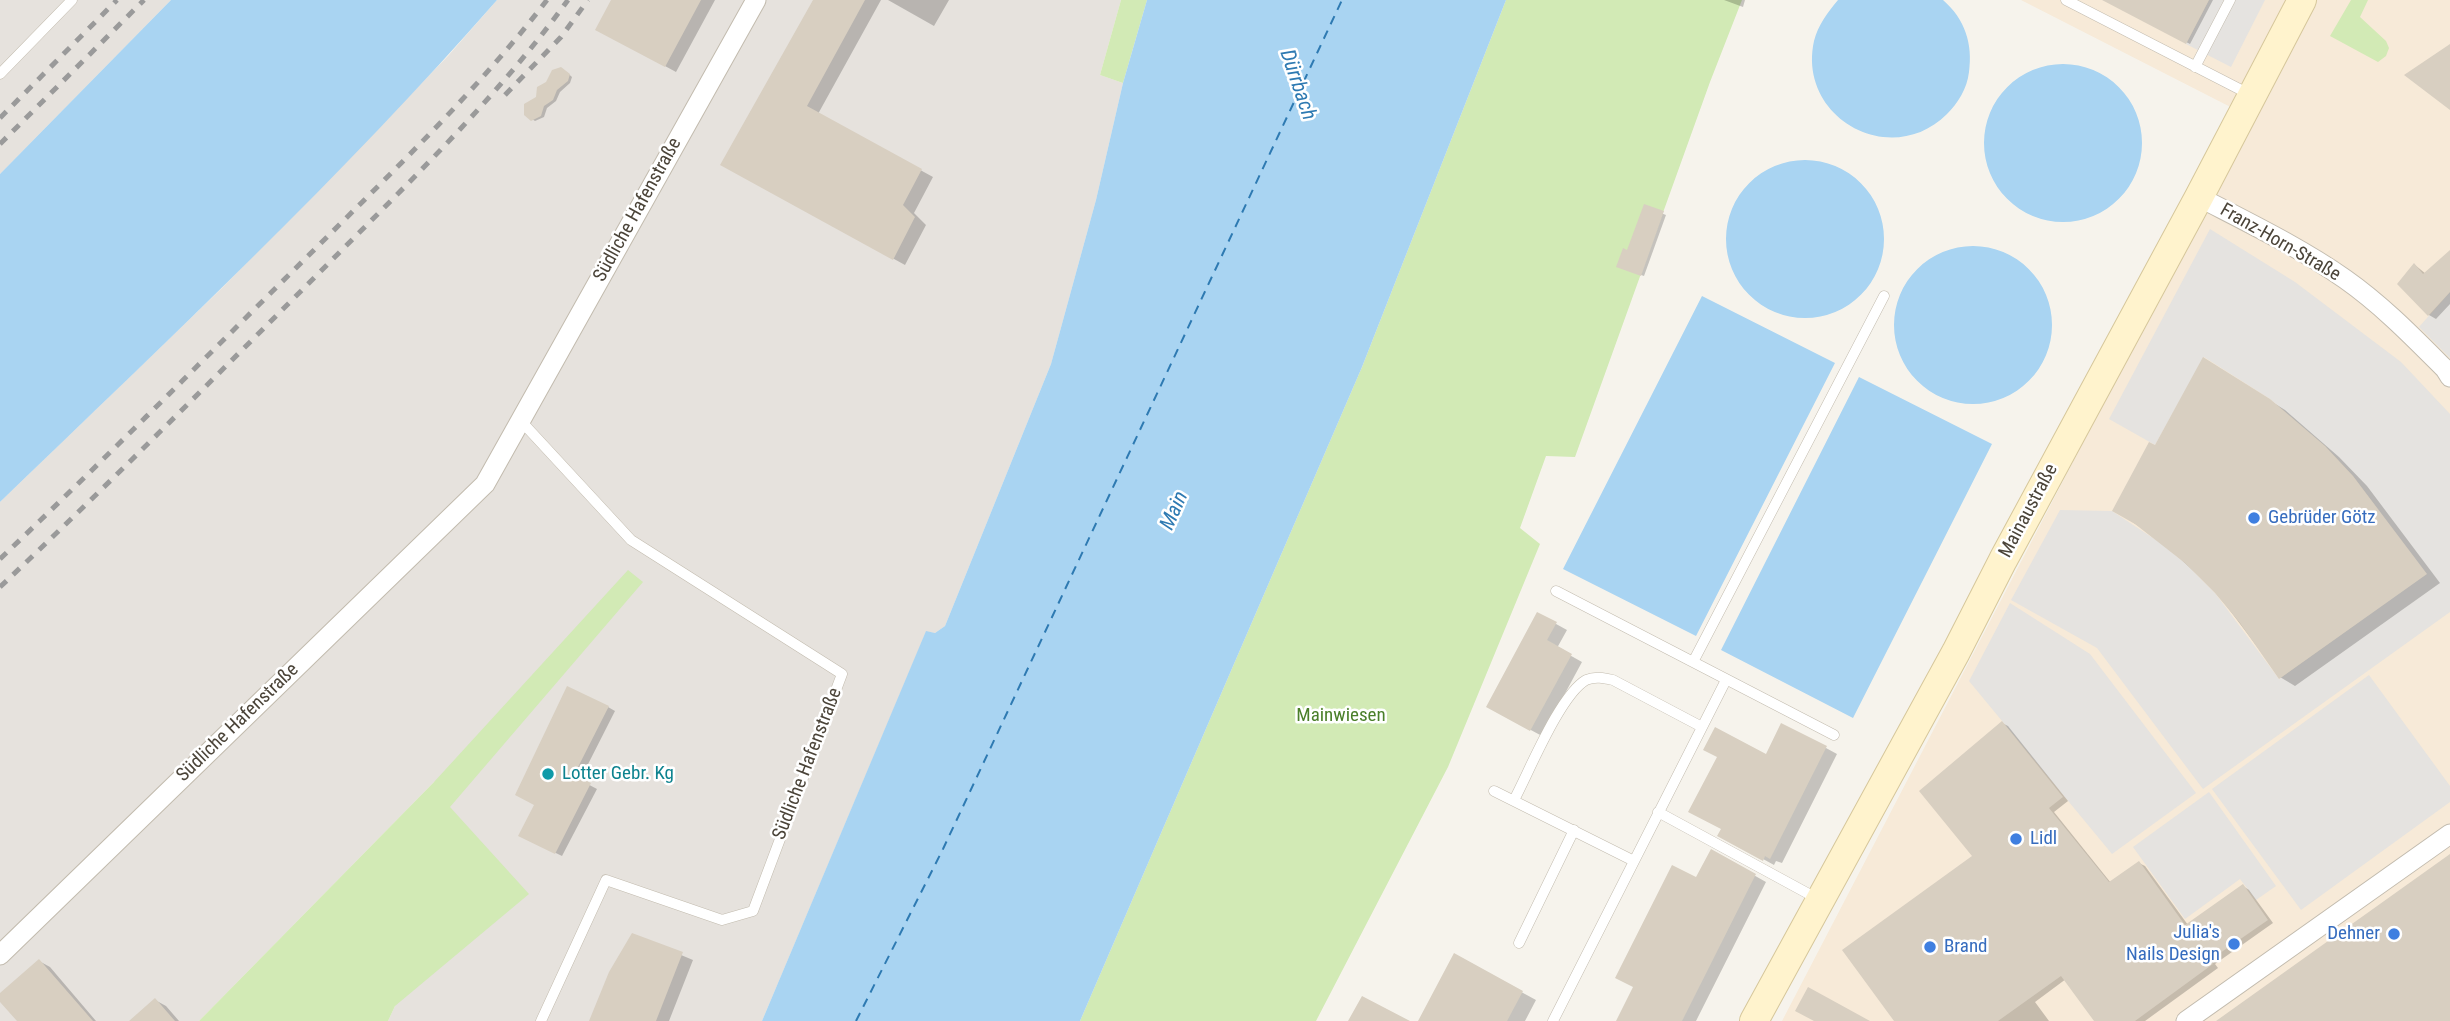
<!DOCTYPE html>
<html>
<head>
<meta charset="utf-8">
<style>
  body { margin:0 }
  canvas { display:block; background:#f6f3ec }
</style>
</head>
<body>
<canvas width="2450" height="1021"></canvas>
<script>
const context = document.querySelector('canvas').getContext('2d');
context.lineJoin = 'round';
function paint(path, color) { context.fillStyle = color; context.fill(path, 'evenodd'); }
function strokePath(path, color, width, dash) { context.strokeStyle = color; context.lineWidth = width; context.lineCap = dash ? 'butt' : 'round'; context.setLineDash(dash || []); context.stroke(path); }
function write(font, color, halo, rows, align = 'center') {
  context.font = font + ' "Roboto Condensed",sans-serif'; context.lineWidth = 5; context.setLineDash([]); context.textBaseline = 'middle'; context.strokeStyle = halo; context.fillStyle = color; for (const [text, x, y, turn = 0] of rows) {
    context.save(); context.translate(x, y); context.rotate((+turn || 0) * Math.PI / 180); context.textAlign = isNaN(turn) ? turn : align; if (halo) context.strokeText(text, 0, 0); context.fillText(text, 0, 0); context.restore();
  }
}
const commercial = new Path2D(`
  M2021,0h429v1021h-668l470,-903z`);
const industrial = new Path2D(`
  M0,0h171l-171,174z
  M497,0h624l-21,75 23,8 -27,117 -45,164 -106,262 -10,7 -9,-1 -164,389h-374l7,-15 55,-199 -16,-25 -235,239h-199v-519l222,-214 226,-232z`);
const green = new Path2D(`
  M1121,0h26l-24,83 -23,-8z
  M1506,0h236l-32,82 -135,375 -29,-1 -26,72 20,16 -92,223 -132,254h-236l282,-654z
  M2351,0h17l-8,17 26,24 3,7 -3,8 -8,6 -48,-26z
  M628,570l15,12 -193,225 79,87 -134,112 -7,15h-189l235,-239z`);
const parking = new Path2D(`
  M2209,0h56l-34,67 -45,-23z
  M2210,229l85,53 106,80 49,52v198l-247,177 -106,-141 -86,-48 49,-90 52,1 47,31 26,21 30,30 64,86 147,-105 -73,-98 -28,-30 -55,-47 -66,-42 -49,88 -46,-26z
  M2450,292v66l-31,-31z
  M2010,603l80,51 106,139 -84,61 -143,-173z
  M2369,675l81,111v16l-149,108 -89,-121z
  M2209,792l67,94 -20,14 -16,-21 -55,40 -52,-72z`);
const water = new Path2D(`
  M171,0h326c-155,177 -328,339 -497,502v-328z
  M1147,0h359l-144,367 -282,654h-318l164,-390 9,2 10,-7 106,-262 45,-164 27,-117z
  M1838,0h105c22,19 30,44 26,72 -2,17 -11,31 -22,42 -56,56 -150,4 -133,-73 4,-16 14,-29 24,-41z
  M1984 143a79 79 0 1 1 158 0a79 79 0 1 1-158 0Z
  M1726 239a79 79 0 1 1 158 0a79 79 0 1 1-158 0Z
  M1894 325a79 79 0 1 1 158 0a79 79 0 1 1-158 0Z
  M1702,296l133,67 -139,273 -133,-67z
  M1859,377l133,67 -139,274 -132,-68z`);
const shadow = new Path2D(`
  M613,0h102l-39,72 -68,-37z
  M815,0h66l-63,114 115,63 -19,36 12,12 -21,40 -182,-100z
  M888,0h61l-15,26z
  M1724,0h21l-2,7z
  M2105,0h108l-23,44z
  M564,70l8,7 -2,6 -10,9 -4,9 -9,7 -3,9 -9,4 -3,-2 6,-21z
  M1645,207l21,8 -22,61 -23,-8z
  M2450,252v52l-14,15 -7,-4 -29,-31 15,-19 11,9z
  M2218,368l67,42 54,47 28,29 73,97 -145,103 -15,-9 -64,-85 -56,-52 -46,-30 42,-62z
  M1538,614l29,16 -10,18 25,14 -40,74 -54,-29z
  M608,707l7,4 -35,69 17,9 -35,67 -35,-17z
  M2002,723l6,3 60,75 -14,11 57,71 28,-20 6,3 43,59 55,-39 6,4 24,33 -58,41 3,4 -73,53h-49l-30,-42 -31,23 14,19h-153l79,-165z
  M1826,748l11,6 -55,109 -6,-2 -2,4 -44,-24 37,-85z
  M1711,851l55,31 -70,139h-78z
  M633,935l60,25 -24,61h-78z
  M1455,956l81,44 -11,21h-106z
  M39,961l11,6 46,54h-77l-19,-22v-4z
  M155,1000l11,6 13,15h-47z`);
const ferry = new Path2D(`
  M856,1021l87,-172 399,-849`);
const building = new Path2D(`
  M611,0h90l-36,67 -70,-37z
  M813,0h52l-58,106 115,63 -19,36 12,12 -22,43 -173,-95z
  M2102,0h107l-23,44z
  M2450,44v66l-46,-35z
  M561,67l9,7 -2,7 -11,9 -4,10 -9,6 -3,10 -10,5 -7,-6v-11l12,-7 1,-10 9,-5 6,-12z
  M1644,204l20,7 -23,65 -25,-9 7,-19 4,2z
  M2450,250v42l-22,24 -31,-32 17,-21 9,11z
  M2203,357l67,42 55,47 28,30 74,98 -148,105 -39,-56 -25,-30 -30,-30 -50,-39 -23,-13 37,-69 6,3z
  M1537,612l20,10 -10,18 25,14 -42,77 -44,-24z
  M567,686l42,20 -35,69 17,8 -36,71 -37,-18 16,-31 -19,-10z
  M2002,721l61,76 -14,11 60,74 30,-21 46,64 58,-41 25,36 -58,40 3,4 -78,57h-41l-33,-45 -63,45h-104l-52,-71 130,-94 -53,-65z
  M1781,723l46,23 -57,113 -5,-3 -2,5 -46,-25 4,-7 -33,-17 29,-55 -14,-7 12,-23 51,27z
  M1711,849l45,25 -74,147h-66l17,-34 -18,-9 57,-113 24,12z
  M2450,854v167h-234z
  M632,933l51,19 -27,69h-67l20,-49z
  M1454,953l69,38 -16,30h-89z
  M39,959l54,62h-76l-17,-19v-9z
  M1808,987l62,34h-56l-19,-10z
  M1362,996l48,25h-62z
  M155,998l20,23h-46z`);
const lane = new Path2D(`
  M2066,0l183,94
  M2195,67l35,-67
  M0,74l72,-74
  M521,421l110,119 211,134 -89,237 -31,9 -116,-40 -65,141
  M1556,591l278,144
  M1693,662l191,-366
  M1494,791l140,70
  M1514,800c15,-28 46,-105 72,-120 9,-4 18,-2 27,0l89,47
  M1658,812l160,87
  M1519,943l55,-113
  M1553,1021l173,-341`);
const street = new Path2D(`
  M2199,197c50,26 100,50 146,82 37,26 68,58 100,90l5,8
  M0,955l485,-471 271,-484
  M2186,1021l264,-187`);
const secondary = new Path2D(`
  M1754,1021l202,-369 47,-92 196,-363 103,-197`);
const rail = new Path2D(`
  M505,95l56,-58 27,-37
  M0,118l117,-118
  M0,144l144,-144
  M0,559c106,-101 209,-205 313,-308 81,-81 164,-160 234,-251
  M0,587c107,-101 210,-205 314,-309 88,-89 180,-176 254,-278`);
const markers = [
  [2254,518,7,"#3f7fe0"],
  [548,774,7,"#0f9aa8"],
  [2016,839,7,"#3f7fe0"],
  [2394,934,7,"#3f7fe0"],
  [2234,944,7,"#3f7fe0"],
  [1930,947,7,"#3f7fe0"]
];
const streetNames = [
  ["Südliche Hafenstraße",638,210,-61],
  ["Franz-Horn-Straße",2280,243,30],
  ["Mainaustraße",2029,511,-62],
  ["Südliche Hafenstraße",238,723,-44],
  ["Südliche Hafenstraße",808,764,-69]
];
const shopNames = [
  ["Gebrüder Götz",2268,518],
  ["Lidl",2030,839],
  ["Julia's",2220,933,"right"],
  ["Nails Design",2220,955,"right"],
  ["Dehner",2380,934,"right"],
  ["Brand",1944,947]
];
const parkNames = [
  ["Mainwiesen",1341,716]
];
const cultureNames = [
  ["Lotter Gebr. Kg",562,774]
];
const waterNames = [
  ["Dürrbach",1297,85,71],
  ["Main",1175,511,-66]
];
paint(commercial, '#f7ead8');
paint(industrial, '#e6e2dd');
paint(green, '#d2eab5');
paint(parking, '#e5e3e0');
paint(water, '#a9d4f2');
paint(shadow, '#0003');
strokePath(ferry, '#2e7ab2', 2, [9, 7]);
paint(building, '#d8cfc1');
strokePath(lane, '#c2bbae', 11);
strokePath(street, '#c2bbae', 21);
strokePath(secondary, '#d6c79b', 30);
strokePath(lane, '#fff', 10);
strokePath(street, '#fff', 19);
strokePath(secondary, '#fff3cd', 28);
strokePath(rail, '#9a9a9a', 5, [9, 9]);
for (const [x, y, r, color] of markers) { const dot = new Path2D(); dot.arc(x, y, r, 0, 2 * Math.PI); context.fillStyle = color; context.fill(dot); strokePath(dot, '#fff', 2.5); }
write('19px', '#4b4439', '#fff', streetNames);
write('19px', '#366cbe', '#fff', shopNames, 'left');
write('19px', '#4a7f2a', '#fff', parkNames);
write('19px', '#0d838f', '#fff', cultureNames, 'left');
write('italic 21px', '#2e7ab2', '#fff', waterNames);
</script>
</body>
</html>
